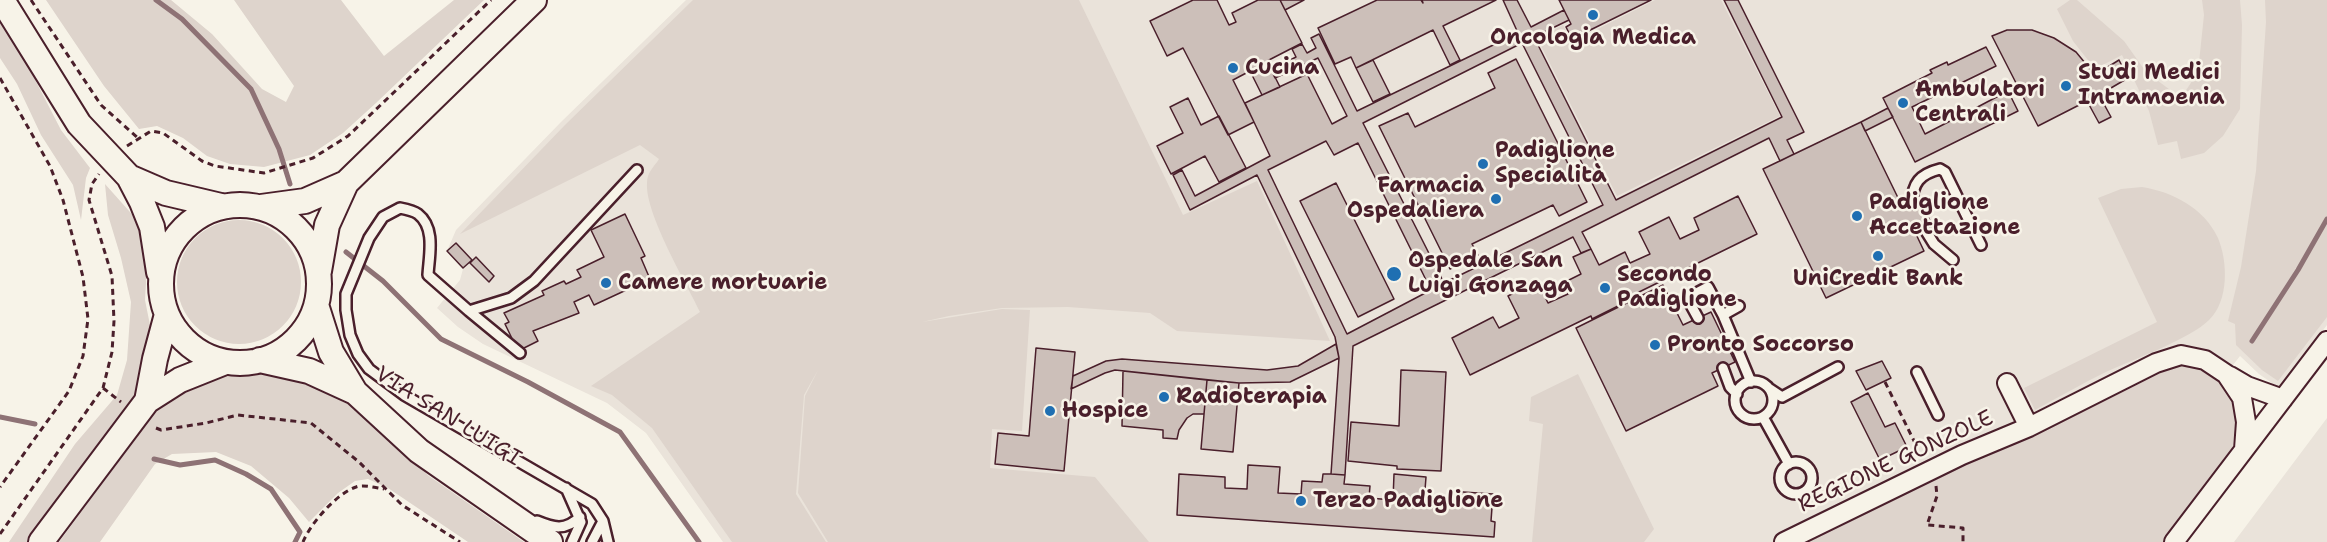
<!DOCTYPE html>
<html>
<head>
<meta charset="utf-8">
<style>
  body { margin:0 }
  canvas { display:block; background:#f7f3e8 }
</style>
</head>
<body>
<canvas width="2327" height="542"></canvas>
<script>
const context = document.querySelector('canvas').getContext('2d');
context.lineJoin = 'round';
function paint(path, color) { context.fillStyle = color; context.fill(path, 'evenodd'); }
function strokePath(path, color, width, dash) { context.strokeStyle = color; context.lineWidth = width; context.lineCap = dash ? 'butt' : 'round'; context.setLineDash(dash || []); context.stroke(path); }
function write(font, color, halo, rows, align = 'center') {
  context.font = font + ' "Shantell Sans",sans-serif'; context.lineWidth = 5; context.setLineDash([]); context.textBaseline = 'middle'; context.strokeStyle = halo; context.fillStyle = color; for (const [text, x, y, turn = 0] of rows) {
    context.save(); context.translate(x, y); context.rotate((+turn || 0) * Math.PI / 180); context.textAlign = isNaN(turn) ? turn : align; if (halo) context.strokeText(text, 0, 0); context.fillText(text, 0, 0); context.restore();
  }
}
const built = new Path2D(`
  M686,0h1641v325l-48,63 -20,-14 -19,-18 -14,18 10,45 -4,32 -69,91h-1440l-77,-109 -39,-30 -124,-59 -25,-17 -21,-19 23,-28 3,-11 -16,-18 9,-21 105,-108z
  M2327,418v124h-93z`);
const green = new Path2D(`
  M46,0h125l41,34 50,55 24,13 8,-16 -60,-86h107l43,56 70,-56h30l-108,103 -33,30 -33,22 -46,12 -34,-3 -23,-8 -24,-18 -26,-12 -18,3 -35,-43z
  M693,0h386l104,215 74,-34 73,160 -153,-10 -27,-18 -82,-6 -66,1 -53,8 -27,6 80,-13 28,1 -8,121 -30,-2 -2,39 105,9 54,65h-321l-30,-49 7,-97 13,-26 -14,25 -8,99 30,48h-94l-80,-114 -40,-33 -21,-9 109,-74c-14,-30 -55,-98 -53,-129 0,-11 7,-16 12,-24l-19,-14 -180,89 105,-109z
  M1655,0h66l59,116 -163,80 -80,-158 26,-13 9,17z
  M2070,0h7l47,41 22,31 35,26 17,-26 6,-57 -2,-15h38l2,25 -2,84 -17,27 -19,17 -23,6 -4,-18 -19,4 -9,-34 -27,-56 -27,14 -22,-28 -16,-32z
  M2265,0h62v317l-49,64 -16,-11 -26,-25 -1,-21 -7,-3 13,-54 15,-96 10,-149z
  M0,18l28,48 33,64 29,38 -4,10 -5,42 -8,-35 -32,-50 -24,-51 -17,-26z
  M105,184l33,37 9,44 -2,35 7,35 -6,37 -21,43 -95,127h-21l66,-98 42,-49 10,-35 4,-58 -10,-44 -13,-43z
  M2142,187c31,5 62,21 76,51 10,24 11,63 -9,82 -19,19 -75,39 -101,51 -25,12 -49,26 -73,39l-11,-22 133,-66 -59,-124 23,-9z
  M177 282a62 62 0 1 1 124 0a62 62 0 1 1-124 0Z
  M2180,365l20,3 19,11 14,21 3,19 -4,32 -69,91h-355l351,-172z
  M271,372l17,2 55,22 86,80 95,66h-56l-80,-54 -20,-9 -13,2 -17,12 -29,29 -20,-24 -38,-32 -35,-14 -44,2 -17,10 -55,78h-41l103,-139 14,-15 43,-15z
  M1578,374l76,155 -10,13h-112l11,-118 -14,-3 2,-24z`);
const stream = new Path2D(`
  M156,0l26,19 69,70 28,60 11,35
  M346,252l37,29 58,58 87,43 92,50 79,110
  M2252,341l46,-71 29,-51
  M0,417l35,7
  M154,459l26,6 35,-5 31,14 25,15 29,43 -5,10`);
const building = new Path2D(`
  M1193,0h24l12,25 7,-3 -4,-9 26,-13h22l22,43 -35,18 13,26 -18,8 -12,-24 -17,9 21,42 -26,13 -45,-87 -16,8 -17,-35z
  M1280,0h24l-19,10z
  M1377,0h44l2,3 -1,-3h74l-53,26 17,34 -10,5 -17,-35 -77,38 -5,-11 -16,7 -17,-36z
  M1503,0h14l14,27 33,-17 5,10 -35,17 82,163 166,-83 -58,-117h14l66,132 -17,8 7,14 -14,7 -11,-23 -187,94 9,17 -10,4 -8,-16 -220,109 -8,129 -14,-1 8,-116 -4,-21 -78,-162 -67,35 -17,-35 9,-5 13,26 75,-40 -25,-53 62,-29 25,50 15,-8 -29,-58 -43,20 -4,-8 25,-13 -4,-8 10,-5 5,9 9,-5 -5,-10 8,-4 38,77 161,-78zM1522,43l81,162 -159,78 -81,-160zM1326,141l8,14 24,-12 73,147 -84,44 -79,-164z
  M1559,0h92l-79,39 -6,-12 5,-3z
  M2007,30h25l22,8 22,14 19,23 24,-15 9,18 -29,17 12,22 -12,6 -12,-22 -49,25 -46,-90z
  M1986,47l10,19 -84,41 13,27 29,-15 -1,-3 15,-7 2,2 38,-20 10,20 -103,51 -32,-64 49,-25 -2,-3 17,-8 1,3z
  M1516,59l71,143 -28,14 -6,-11 -81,39 6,11 -28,14 -71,-143 29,-13 7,14 80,-39 -7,-15z
  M1373,60l17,34 -17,8 -17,-34z
  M1188,98l13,27 18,-9 27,52 -27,14 -14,-26 -34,18 -14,-28 26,-13 -13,-26z
  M1888,108l5,9 -28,14 -4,-9z
  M1861,122l42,86 16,-8 13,24 -17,8 9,19 -98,47 -63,-129z
  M1336,183l58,116 -36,18 -58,-116z
  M1738,196l19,38 -122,60 1,3 -44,22 -1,-3 -121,59 -18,-37 41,-21 6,11 20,-10 -11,-22 29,-15 11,22 20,-9 -5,-11 18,-9 -8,-17 18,-8 8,16 26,-13 5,11 20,-9 -11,-22 30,-15 11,22 19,-9 -5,-12z
  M625,214l20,42 -4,2 9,21 -56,26 -5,-10 -15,7 5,11 -46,18 5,10 -20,10 -13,-27 4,-2 -5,-9 40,-18 -2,-4 22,-10 2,3 15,-7 -4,-7 27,-13 -13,-27z
  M456,243l16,17 -9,8 -16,-17z
  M476,257l18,19 -5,6 -19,-19z
  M1663,285l20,40 28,-13 24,50 -23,11 6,13 -92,45 -50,-103z
  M1336,344l3,14 -49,24 -51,1 -124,-13 -10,3 -34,16 2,-13 33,-15 16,-2 145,11 31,-4z
  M1036,348l39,4 -11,119 -69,-7 3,-31 31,3z
  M1882,361l9,17 -25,12 -10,-19z
  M1401,370l45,2 -5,99 -44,-2v-3l-49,-5 3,-39 48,4z
  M1123,371l84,9 -3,34h-11l-6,4 -8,12 -2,9 -14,-1v-8l-41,-4z
  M1207,380l32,3 -6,69 -32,-3z
  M1868,393l17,34 10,-4 12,24 -27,13 -29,-58z
  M1248,465l32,2 -2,26 23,1 1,-13 20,1 1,-8h8l14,1 -1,9 26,2 -1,12 24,2 1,-26 32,3 -2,26 23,2 1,-14 45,3 -2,27 4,1 -1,15 -317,-22 2,-41 46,3v11l22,1z`);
const path = new Path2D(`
  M31,0l70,105 37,33
  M0,78l50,88 13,34 20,77 5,42 -5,37 -14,35 -69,96
  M127,146l24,-15 12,2 39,28 13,5 49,7 49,-15 35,-22 143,-136
  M1885,382l32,65
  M103,388l18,14
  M156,428l5,2 45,-7 32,-8 73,8 48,39 43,43 58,37
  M1936,486l1,10 -10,29 36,3v14
  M0,534l103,-146 9,-36 2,-31 -2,-45 -23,-76 3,-16 7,-10
  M303,542c7,-18 34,-49 53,-55 7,-3 20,1 28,2`);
const service = new Path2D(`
  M1912,204c0,-21 8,-30 28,-35l5,3 36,73
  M1924,228l10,16 19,16
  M1739,306l-16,9 28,67
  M469,311l51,42
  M1698,318l-11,-20 21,-11 15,28
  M1723,368l7,19 7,7
  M1917,372l21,43
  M1735 400a19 19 0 1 1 38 0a19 19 0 1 1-38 0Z
  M1770,389l12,8 56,-30
  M1763,417l26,47
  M1780 478a16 16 0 1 1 32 0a16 16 0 1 1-32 0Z
  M566,488l15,34 -9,20
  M537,521c17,7 28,10 43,-4
  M592,542l11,-21
  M608,542l-5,-21 -11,-17 -188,-109 -35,-26 -11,-15 -8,-19 -4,-25v-16l23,-56 14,-21 17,-9c5,1 14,3 18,6 18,14 11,42 10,61l41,36 42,-13 23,-17 103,-111`);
const minor = new Path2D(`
  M2230,376l17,10 36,13
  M2007,383l22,44
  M1784,542l178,-87 67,-28 127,-64 25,-8 24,5 21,14 16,24 4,24 -2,27
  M2174,542l153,-201`);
const tertiary = new Path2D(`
  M2,0l77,124 50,53 13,25 10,25 7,45
  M129,177l37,16 55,13
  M161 284a79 79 0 1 1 158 0a79 79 0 1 1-158 0Z
  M261,207l44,-6 41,-18 188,-183
  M319,271l8,-46 19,-42
  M317,308l14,44 24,40 64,59 131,91
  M260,360l49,11 46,21
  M147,401l8,-42 11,-41
  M41,542l106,-141 33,-21 45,-18`);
const markers = [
  [1593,15,6,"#1f6fb2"],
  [1233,68,6,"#1f6fb2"],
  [2066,86,6,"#1f6fb2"],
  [1903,103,6,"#1f6fb2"],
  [1483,164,6,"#1f6fb2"],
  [1496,199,6,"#1f6fb2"],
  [1857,216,6,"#1f6fb2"],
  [1878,256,6,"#1f6fb2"],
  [1394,274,8,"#1f6fb2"],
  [606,283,6,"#1f6fb2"],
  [1605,288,6,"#1f6fb2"],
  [1655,345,6,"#1f6fb2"],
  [1164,397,6,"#1f6fb2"],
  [1050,411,6,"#1f6fb2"],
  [1301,501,6,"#1f6fb2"]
];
const poiNames = [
  ["Oncologia Medica",1593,38,"center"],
  ["Cucina",1245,68],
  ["Studi Medici",2078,73],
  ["Intramoenia",2078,98],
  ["Ambulatori",1915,90],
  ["Centrali",1915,115],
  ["Padiglione",1495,151],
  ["Specialità",1495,176],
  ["Farmacia",1484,186,"right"],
  ["Ospedaliera",1484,211,"right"],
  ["Padiglione",1869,203],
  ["Accettazione",1869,228],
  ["Ospedale San",1408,261],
  ["Luigi Gonzaga",1408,286],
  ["Secondo",1617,275],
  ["Padiglione",1617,300],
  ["UniCredit Bank",1878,279,"center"],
  ["Camere mortuarie",618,283],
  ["Pronto Soccorso",1667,345],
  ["Radioterapia",1176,397],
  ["Hospice",1062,411],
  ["Terzo Padiglione",1313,501]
];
const streetNames = [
  ["VIA SAN LUIGI",448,417,32],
  ["REGIONE GONZOLE",1896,462,-25]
];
paint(built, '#eae3da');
paint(green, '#ded4cc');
strokePath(stream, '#8e7275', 5);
paint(building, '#ccbfb9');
strokePath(building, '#4a1f2b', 1.5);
strokePath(service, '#4a1f2b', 14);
strokePath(minor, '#4a1f2b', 22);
strokePath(tertiary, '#4a1f2b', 28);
strokePath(path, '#4a1f2b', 3, [6, 4.5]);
strokePath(service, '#f7f3e8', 9);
strokePath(minor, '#f7f3e8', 18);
strokePath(tertiary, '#f7f3e8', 24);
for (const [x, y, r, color] of markers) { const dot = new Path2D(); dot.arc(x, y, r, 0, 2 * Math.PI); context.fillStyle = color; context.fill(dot); strokePath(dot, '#f7f3e8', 2); }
write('bold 22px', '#4a1f2b', '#f7f3e8', poiNames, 'left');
write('22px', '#4a1f2b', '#f7f3e8', streetNames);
</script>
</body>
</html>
